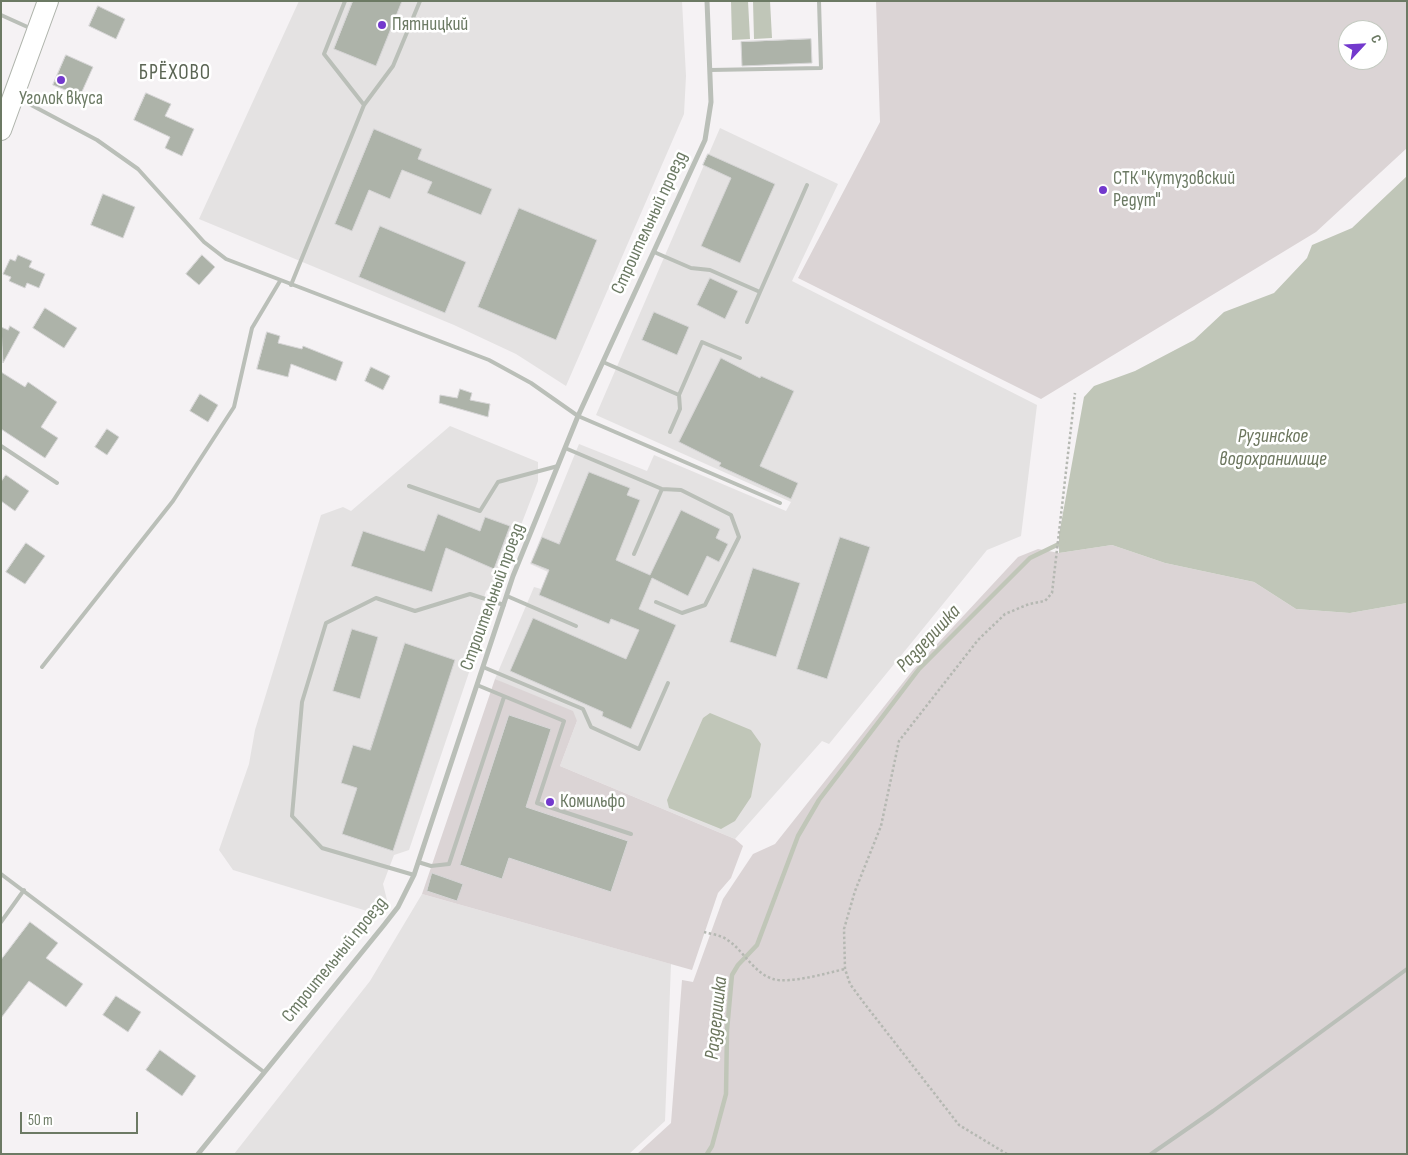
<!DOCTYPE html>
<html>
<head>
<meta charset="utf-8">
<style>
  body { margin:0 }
  #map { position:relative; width:1408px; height:1155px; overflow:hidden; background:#f5f2f4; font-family:"Sofia Sans Condensed",sans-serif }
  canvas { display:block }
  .frame { position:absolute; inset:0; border:2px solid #6c7a64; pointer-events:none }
  .north { position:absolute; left:1338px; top:20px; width:50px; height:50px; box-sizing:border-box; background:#fff; border:1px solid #c4cac1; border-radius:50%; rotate:65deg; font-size:14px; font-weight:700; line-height:20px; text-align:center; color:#6c7a64 }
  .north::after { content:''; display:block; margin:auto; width:18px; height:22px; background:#7339cd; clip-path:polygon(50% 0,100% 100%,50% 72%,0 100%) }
  .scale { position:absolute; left:20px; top:1112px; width:118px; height:22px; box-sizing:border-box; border:2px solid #6c7a64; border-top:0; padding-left:6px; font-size:15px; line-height:18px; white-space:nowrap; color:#6c7a64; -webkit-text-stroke:4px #fff; paint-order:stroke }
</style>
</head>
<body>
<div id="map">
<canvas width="1408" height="1155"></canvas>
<div class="frame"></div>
<div class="north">С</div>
<div class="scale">50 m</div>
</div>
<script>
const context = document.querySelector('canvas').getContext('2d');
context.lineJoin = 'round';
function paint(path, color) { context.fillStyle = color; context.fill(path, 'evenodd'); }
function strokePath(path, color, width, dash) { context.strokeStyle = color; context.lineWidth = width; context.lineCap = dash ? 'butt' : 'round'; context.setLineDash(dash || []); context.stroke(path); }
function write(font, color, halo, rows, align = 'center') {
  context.font = font + ' "Sofia Sans Condensed",sans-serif'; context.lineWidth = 5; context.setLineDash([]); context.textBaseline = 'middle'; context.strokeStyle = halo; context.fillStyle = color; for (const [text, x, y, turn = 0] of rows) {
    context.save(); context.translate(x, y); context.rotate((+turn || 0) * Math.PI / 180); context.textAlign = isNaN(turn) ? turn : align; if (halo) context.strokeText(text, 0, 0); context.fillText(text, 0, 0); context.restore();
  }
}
const built = new Path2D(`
  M299,1h383l4,75 -2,38 -118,272 -50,-32 -62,-29 -255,-106z
  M720,128l118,56 -46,97 245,124 -16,131 -34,14 -158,194 -7,-3 -87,98 -175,-73 17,-45 -82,-42 39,-92 7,2 7,-17 -18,-8 49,-120 68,27 7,-16 132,56 5,-9 -195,-87z
  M450,426l88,36v19l-37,96 -15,14 -5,16 3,21 -75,222 -15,5 -11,29 4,16 -7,15 -147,-45 -14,-20 30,-86 6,-34 66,-215 22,-8 8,4z
  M422,894l249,70 -6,157 -36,33h-395l136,-173z`);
const green = new Path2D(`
  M876,1h531v147l-91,84 -275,167 -243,-121 82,-156zM1348,30h30v30h-30z
  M1112,545l53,18 89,19 42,27 54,4 57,-10v551h-770l34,-31 11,-143 11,2 30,-83 30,-45 22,-10 138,-174 105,-113 20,-8 21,4z
  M495,679l78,32 4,10 -17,45 175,73 8,7 -12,32 -13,15 -26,77 -270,-76z`);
const water = new Path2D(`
  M731,1h17l2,38 -18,1z
  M753,1h17l2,37 -18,1z
  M1407,176v427l-57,10 -54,-4 -42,-27 -89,-19 -53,-18 -53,8v-18l25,-138 10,-11 41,-15 59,-31 30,-28 50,-19 33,-35 5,-13 40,-17z
  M710,713l41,17 10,14 -10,53 -16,24 -14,8 -52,-21 -2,-8 36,-82z`);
const stream = new Path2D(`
  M707,1154l5,-8 14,-52 1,-64 5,-55 6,-10 19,-20 41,-109 21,-36 100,-131 111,-111 33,-16`);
const building = new Path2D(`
  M353,1h49l-26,65 -42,-17z
  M98,6l27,13 -9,20 -27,-13z
  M811,39l1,24 -70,3 -1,-24z
  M66,55l27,12 -13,29 -27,-11z
  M146,93l25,11 -6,12 29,13 -12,27 -17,-8 5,-11 -36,-17z
  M374,129l48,20 -4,10 74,30 -11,26 -54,-22 5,-11 -30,-12 -12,29 -21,-9 -17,41 -17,-7z
  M708,154l67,30 -35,79 -39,-17 30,-68 -28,-13z
  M103,194l32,13 -12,31 -32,-13z
  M519,208l78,32 -41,100 -78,-33z
  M380,226l86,36 -21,51 -86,-36z
  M18,255l14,6 -3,6 16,7 -6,14 -12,-5 -2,5 -16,-7 2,-4 -8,-3 7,-15 5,2z
  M202,255l13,12 -16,18 -13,-11z
  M710,278l28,13 -13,28 -28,-14z
  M45,308l32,20 -13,20 -31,-20z
  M654,312l35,15 -12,28 -35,-15z
  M10,326l10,6 -17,31 -2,-36 7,3z
  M267,332l13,4 -2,7 24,6 1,-3 40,16 -7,19 -45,-17 -3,13 -31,-8z
  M721,358l39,20 1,-2 33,15 -34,75 38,17 -7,16 -72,-33 2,-3 -42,-21z
  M371,367l19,9 -7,14 -18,-9z
  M1,372l24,15 3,-5 29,20 -16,25 17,11 -13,20 -44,-29z
  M460,389l12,4 -2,7 20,4 -2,13 -49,-14 1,-8 17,3z
  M200,394l18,11 -10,17 -18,-11z
  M107,429l12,8 -12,18 -12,-8z
  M589,472l41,16 -3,7 13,5 -24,60 34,15 31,-65 39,19 -4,9 12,6 -9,18 -12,-6 -19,40 -36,-18 -13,31 37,16 -45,104 -29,-13 1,-4 -93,-41 23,-53 93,41 13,-29 -28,-11 -2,5 -70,-29 10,-25 -18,-7 11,-26 17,7z
  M6,475l23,16 -14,20 -14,-10v-19z
  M438,514l42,17 5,-14 25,9 -16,43 -48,-21 -14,44 -81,-26 12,-35 61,20z
  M840,537l30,10 -43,132 -30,-10z
  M26,543l19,13 -20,28 -19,-12z
  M753,568l47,15 -24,74 -46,-15z
  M352,629l26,8 -18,62 -27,-8z
  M405,643l50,17 -62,191 -51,-17 15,-46 -16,-5 12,-38 17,5z
  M509,715l42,14 -25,78 102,34 -17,51 -102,-34 -7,21 -42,-14z
  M432,873l31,11 -6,17 -30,-10z
  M30,922l28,21 -12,15 37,26 -17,23 -37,-26 -28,37v-58z
  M116,996l25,16 -13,20 -25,-17z
  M160,1050l36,26 -14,20 -36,-26z`);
const path = new Path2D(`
  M704,932c7,2 16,3 22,7 17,10 27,34 47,40 17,5 54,-6 72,-10
  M1007,1154l-48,-29 -95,-122 -14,-19 -5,-15 -1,-40 11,-38 26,-65 18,-85 79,-101 27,-26 24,-10 16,-3 7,-8 23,-200`);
const lane = new Path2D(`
  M345,1l-21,53 40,51
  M1,15l31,14
  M710,70l111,-2 -2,-67
  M18,98l79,42 41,29 66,73 22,17 263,101 42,23 47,33 202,87
  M654,252l37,16 19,2 50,22 47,-107
  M291,285l73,-180 29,-39 27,-65
  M747,322l13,-30
  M603,362l76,33 23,-53 38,16
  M670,432l10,-23 -1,-14
  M1,446l56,37
  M565,448l97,41 19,1 50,25 8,22 -34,68 -23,8 -26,-11
  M409,486l71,25 18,-29 60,-16
  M634,554l28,-65
  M507,596l69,30
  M42,667l131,-166 61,-94 18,-79 28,-47
  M483,667l100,42 8,18 48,22 29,-66
  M477,685l87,36 -27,82 94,31
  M418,862l13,4 18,-2 55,-167
  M1,874l263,198
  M414,875l-92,-27 -30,-32 10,-114 24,-79 50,-25 39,13 55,-17 34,11
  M1,922l23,-32
  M1151,1154l62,-43 194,-142`);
const street = new Path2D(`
  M198,1154l186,-229 14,-18 16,-32 99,-299 65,-160 127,-276 6,-38 -4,-101`);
const primary = new Path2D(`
  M1,130l47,-129`);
const markers = [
  [382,25,5,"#7339cd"],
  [61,80,5,"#7339cd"],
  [1103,190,5,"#7339cd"],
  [550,802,5,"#7339cd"]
];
const poiNames = [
  ["Пятницкий",392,25],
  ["Уголок вкуса",61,99,"center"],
  ["СТК \"Кутузовский",1113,179],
  ["Редут\"",1113,201],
  ["Комильфо",560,802]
];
const streetNames = [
  ["Строительный проезд",650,223,-65],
  ["Строительный проезд",493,597,-70],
  ["Строительный проезд",335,960,-51]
];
const waterNames = [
  ["Рузинское",1273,437],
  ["водохранилище",1273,460],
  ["Раздеришка",929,639,-47],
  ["Раздеришка",717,1018,-84]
];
const quarterNames = [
  ["БРЁХОВО",175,74]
];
paint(built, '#e4e2e2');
paint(green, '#dbd4d5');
paint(water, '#c0c6b8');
strokePath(stream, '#c0c6b8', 4.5);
paint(building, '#adb3a9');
strokePath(building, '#d6d5d6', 1);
strokePath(primary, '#afb4ac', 22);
strokePath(path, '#b5b8b2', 2.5, [2.5, 2.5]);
strokePath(lane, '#babfb8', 4);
strokePath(street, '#babfb8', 5);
strokePath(primary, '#fff', 20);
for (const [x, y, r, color] of markers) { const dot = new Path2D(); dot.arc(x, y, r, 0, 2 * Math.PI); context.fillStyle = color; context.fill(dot); strokePath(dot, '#fff', 2); }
write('19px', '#6c7a64', '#fff', poiNames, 'left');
write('19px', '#6c7a64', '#fff', streetNames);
write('italic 20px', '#6c765e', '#fff', waterNames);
context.letterSpacing = '1px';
write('21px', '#5b6554', '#fff', quarterNames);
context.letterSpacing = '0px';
</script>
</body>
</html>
